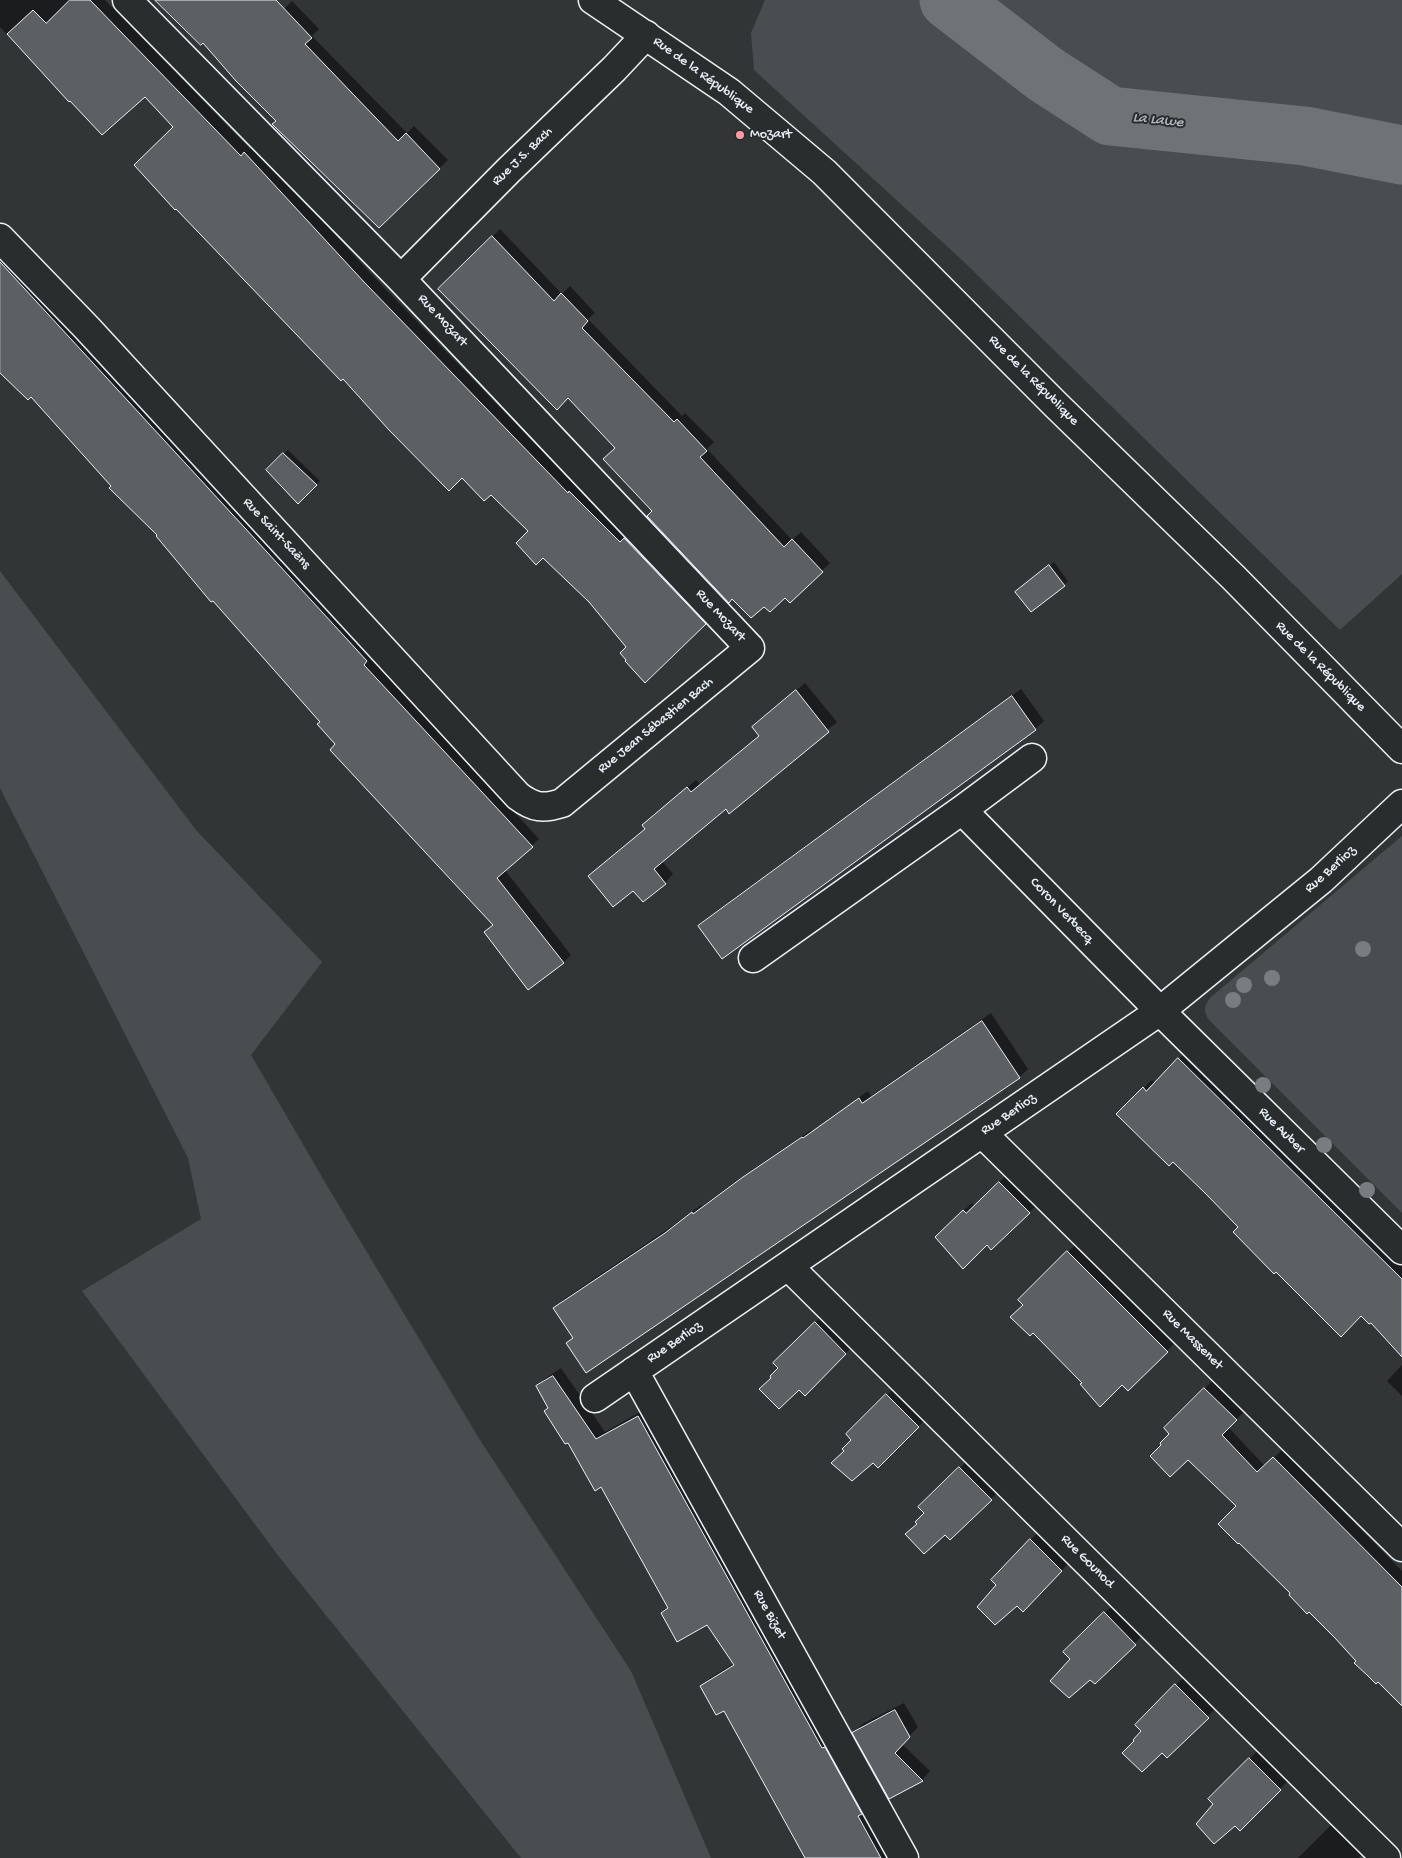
<!DOCTYPE html>
<html>
<head>
<meta charset="utf-8">
<style>
  body { margin:0 }
  canvas { display:block; background:#323536 }
</style>
</head>
<body>
<canvas width="1402" height="1858"></canvas>
<script>
const context = document.querySelector('canvas').getContext('2d');
context.lineJoin = 'round';
function paint(path, color) { context.fillStyle = color; context.fill(path, 'evenodd'); }
function strokePath(path, color, width, dash) { context.strokeStyle = color; context.lineWidth = width; context.lineCap = dash ? 'butt' : 'round'; context.setLineDash(dash || []); context.stroke(path); }
function write(font, color, halo, rows, align = 'center') {
  context.font = font + ' "Gochi Hand",sans-serif'; context.lineWidth = 4; context.setLineDash([]); context.textBaseline = 'middle'; context.strokeStyle = halo; context.fillStyle = color; for (const [text, x, y, turn = 0] of rows) {
    context.save(); context.translate(x, y); context.rotate((+turn || 0) * Math.PI / 180); context.textAlign = isNaN(turn) ? turn : align; if (halo) context.strokeText(text, 0, 0); context.fillText(text, 0, 0); context.restore();
  }
}
const green = new Path2D(`
  M765,0h637v574l-62,56 -379,-371 -207,-189 -3,-37z
  M0,571l196,259 126,132 -71,93 78,134 151,251 151,231 80,187h-190l-241,-300 -198,-267 119,-72 -13,-61 -188,-370z
  M1402,836v377l-193,-193c-6,-9 -5,-15 2,-23z`);
const shadow = new Path2D(`
  M0,0h105l145,149 3,-4 120,131 203,210 2,-2 135,131 -68,66 -17,-34 -98,-116 -39,-38 -29,-16 -119,-100 -169,-250 -29,-32 -121,-44 -24,-24z
  M157,0h118l9,9 8,-8 27,28 -7,7 95,97 7,-7 34,34 -69,66 -176,-185z
  M500,229l62,65 8,-8 25,27 -7,6 94,97 3,-3 29,29 -7,7 85,91 9,-8 29,31 -40,38 -137,-90 -36,-64 -48,-50 -129,-108z
  M0,245l371,411 168,183 -34,31 66,85 -8,8 -77,-31 8,-8 -157,-180 -16,-22 -162,-187 -47,-49 -112,-124z
  M288,450l32,31 -22,21 -31,-32z
  M1054,562l14,19 -4,4 -44,4z
  M805,683l32,39 -107,90 -4,-4 -64,53 11,13 -8,9 -22,18 -9,-12 -36,-21 48,-40 6,-11 44,-37 4,4 60,-49 -7,-8z
  M1021,689l23,32 -9,8 -335,197 8,-8z
  M991,1013l37,56 -9,8 -451,266 6,-6 -19,-29 9,-9 111,-75 26,-19 1,1 51,-37 58,-39 1,1 56,-40 3,5z
  M1187,1051l215,213v91l-31,-34 -131,-94 -67,-67 -56,-46 35,-34 3,3z
  M1008,1174l30,30 -47,45 -4,-5 -42,-16 27,-25 3,2z
  M1076,1244l99,99 -47,46 -6,-6h-39l-63,-83z
  M824,1314l30,31 -49,49 -6,-6 -26,-10 6,-10 -5,-5z
  M1402,1365v31l-15,-15z
  M561,1368l44,64 42,-24 248,450h-89l-82,-149 -22,-22 8,-9 24,-15 -26,-39 -46,-11 7,-7 -67,-121 -53,-78 -12,-21 9,-8z
  M1212,1381l32,31 -16,15 37,39 17,-16 120,121v133l-110,-111 -54,-87 -50,-48 -25,-13 7,-11 -4,-6z
  M895,1387l32,31 -49,48 -5,-5 -27,-10 7,-12 -5,-5z
  M968,1460l31,31 -8,8 -46,34 -27,-10 7,-10 -5,-6z
  M1039,1531l31,31 -47,48 -30,-30z
  M1113,1605l30,30 -48,48 -30,-31z
  M1184,1677l32,31 -49,48 -30,-31z
  M904,1703l14,24 -16,17 28,27 -8,9 -32,17 -36,-64 8,-9z
  M1258,1750l30,31 -48,48 -30,-30z
  M1332,1824l30,31 -3,3h-61z`);
const river = new Path2D(`
  M949,0l96,74 65,42 195,20 97,19`);
const building = new Path2D(`
  M70,0h20l151,156 3,-4 121,131 203,210 1,-2 51,51 4,-4 82,86 -61,59 -20,-22 1,-1 -6,-7 6,-6 -37,-45 -46,-44 -7,7 -20,-22 12,-12 -37,-36 -7,6 -22,-23 -13,13 -60,-61 -46,-51 -2,2 -165,-172 -1,1 -41,-45 39,-38 -28,-30 -43,38 -32,-34 -1,1 -62,-68 26,-24 13,13z
  M155,0h121l36,38 -7,6 93,97 8,-8 34,36 -61,59 -107,-104 4,-3 -40,-40 -33,-38 -2,2z
  M492,236l62,65 7,-8 27,28 -6,7 92,94 3,-3 30,32 -7,6 84,90 8,-8 31,33 -33,31 -5,-5 -15,14 -6,-5 -13,11 -19,-19 -3,4 -82,-87 5,-5 -49,-52 12,-11 -47,-50 -11,12 -119,-121z
  M0,262l256,278 111,121 -3,4 169,182 -36,31 67,85 -36,27 -44,-58 9,-7 -163,-175 5,-6 -18,-20 3,-2 -107,-121 -2,1 -55,-66 1,-1 -48,-47 2,-2 -80,-89 -3,3 -28,-27z
  M283,453l34,32 -19,19 -32,-34z
  M1049,565l16,21 -34,26 -16,-20z
  M796,690l33,42 -100,82 -3,-5 -72,60 12,15 -23,18 -10,-11 -20,16 -25,-31 57,-47 -3,-4 45,-38 4,5 68,-56 -7,-9z
  M1012,696l24,34 -314,229 -24,-33z
  M982,1021l38,57 -434,295 -20,-30 7,-5 -20,-30 112,-75 27,-21 1,2 50,-37 59,-40 1,1 56,-40 3,5z
  M1178,1058l224,221v78l-31,-34 -2,1 -8,-8 -20,21 -65,-65 -2,2 -41,-42 5,-5 -32,-33 -33,-32 -4,4 -53,-52 27,-27 3,4z
  M999,1182l31,31 -39,37 -4,-5 -24,24 -28,-32 28,-27 3,3z
  M1067,1251l101,101 -40,39 -6,-6 -22,22 -20,-23 2,-1 -49,-50 -3,3 -20,-19 13,-12 -5,-5z
  M815,1322l31,32 -41,42 -6,-6 -20,19 -20,-20 12,-11 -1,-2 8,-8 -5,-5z
  M553,1376l43,63 42,-23 184,332 3,-1 37,67 -4,2 23,42h-76l-81,-147 -8,4 -16,-29 34,-21 -27,-40 -30,17 -16,-29 7,-5 -67,-121 -6,4 -27,-48 -3,1 -21,-33 4,-3 -12,-22z
  M1204,1388l33,32 -15,15 35,37 16,-15 129,130v119l-24,-24 -2,2 -9,-9 -13,-12 2,-2 -21,-23 -26,-26 -2,2 -18,-19 1,-2 -51,-50 -1,1 -20,-20 18,-18 -48,-46 -18,17 -20,-21 11,-11 -1,-2 9,-9 -5,-6z
  M886,1394l33,33 -41,41 -5,-5 -21,18 -21,-18 13,-12 -2,-2 9,-9 -5,-6z
  M959,1467l33,33 -42,40 -5,-5 -21,19 -19,-20 12,-10 -2,-2 9,-9 -6,-6z
  M1030,1539l32,32 -39,41 -6,-6 -22,19 -18,-18 19,-22 -5,-5z
  M1104,1612l32,33 -41,39 -5,-4 -21,18 -19,-17 20,-22 -7,-7z
  M1175,1684l34,34 -42,40 -5,-5 -20,19 -20,-19 12,-12 -1,-1 8,-9 -6,-6z
  M895,1710l15,27 -15,16 28,28 -34,18 -37,-66z
  M1249,1758l32,32 -41,41 -5,-5 -21,18 -18,-20 17,-20 -5,-5z`);
const street = new Path2D(`
  M0,238l87,90 431,468c16,12 25,13 44,7l188,-155 -349,-369 -274,-279
  M401,279l108,-109 105,-101 32,-34
  M962,810l198,201 242,239
  M753,958l209,-148 70,-52
  M982,1133l420,414
  M788,1266l598,592
  M634,1371l270,487
  M595,1398l565,-387 161,-131 81,-76`);
const secondary = new Path2D(`
  M593,0l136,92 95,80 232,233 177,172 169,172`);
const trees = [
  [1363,949],
  [1272,978],
  [1244,985],
  [1233,1000],
  [1263,1085],
  [1324,1145],
  [1367,1190]
];
const markers = [
  [740,135,5,"#ff9aa2"]
];
const streetNames = [
  ["Rue de la République",703,76,36],
  ["Rue J.S. Bach",523,157,-44],
  ["Rue Mozart",442,321,47],
  ["Rue de la République",1033,381,45],
  ["Rue Saint-Saëns",276,534,47],
  ["Rue Mozart",720,616,47],
  ["Rue de la République",1320,667,45],
  ["Rue Jean Sébastien Bach",656,726,-39],
  ["Rue Berlioz",1331,870,-42],
  ["Coron Verbecq",1061,911,46],
  ["Rue Berlioz",1009,1115,-34],
  ["Rue Auber",1281,1131,45],
  ["Rue Massenet",1192,1340,45],
  ["Rue Berlioz",675,1343,-34],
  ["Rue Gounod",1087,1562,45],
  ["Rue Bizet",769,1615,61]
];
const poiNames = [
  ["Mozart",750,135]
];
const waterNames = [
  ["La Lawe",1158,121,6]
];
paint(green, '#494d4f');
paint(shadow, '#0007');
strokePath(river, '#6e7376', 59);
paint(building, '#5c6063');
strokePath(building, '#e8f1f8', 1);
strokePath(street, '#e8f1f8', 31);
strokePath(secondary, '#e8f1f8', 31);
strokePath(street, '#2a2d2e', 28);
strokePath(secondary, '#2a2d2e', 28);
context.fillStyle = '#777d80';
for (const [x, y] of trees) { context.beginPath(); context.arc(x, y, 8, 0, 2 * Math.PI); context.fill(); }
for (const [x, y, r, color] of markers) { const dot = new Path2D(); dot.arc(x, y, r, 0, 2 * Math.PI); context.fillStyle = color; context.fill(dot); strokePath(dot, '#2a2d2e', 2); }
write('14px', '#e8f1f8', '#2a2d2e', streetNames);
write('14px', '#e8f1f8', '#2a2d2e', poiNames, 'left');
write('italic 15px', '#b1b8be', '#2a2d2e', waterNames);
</script>
</body>
</html>
